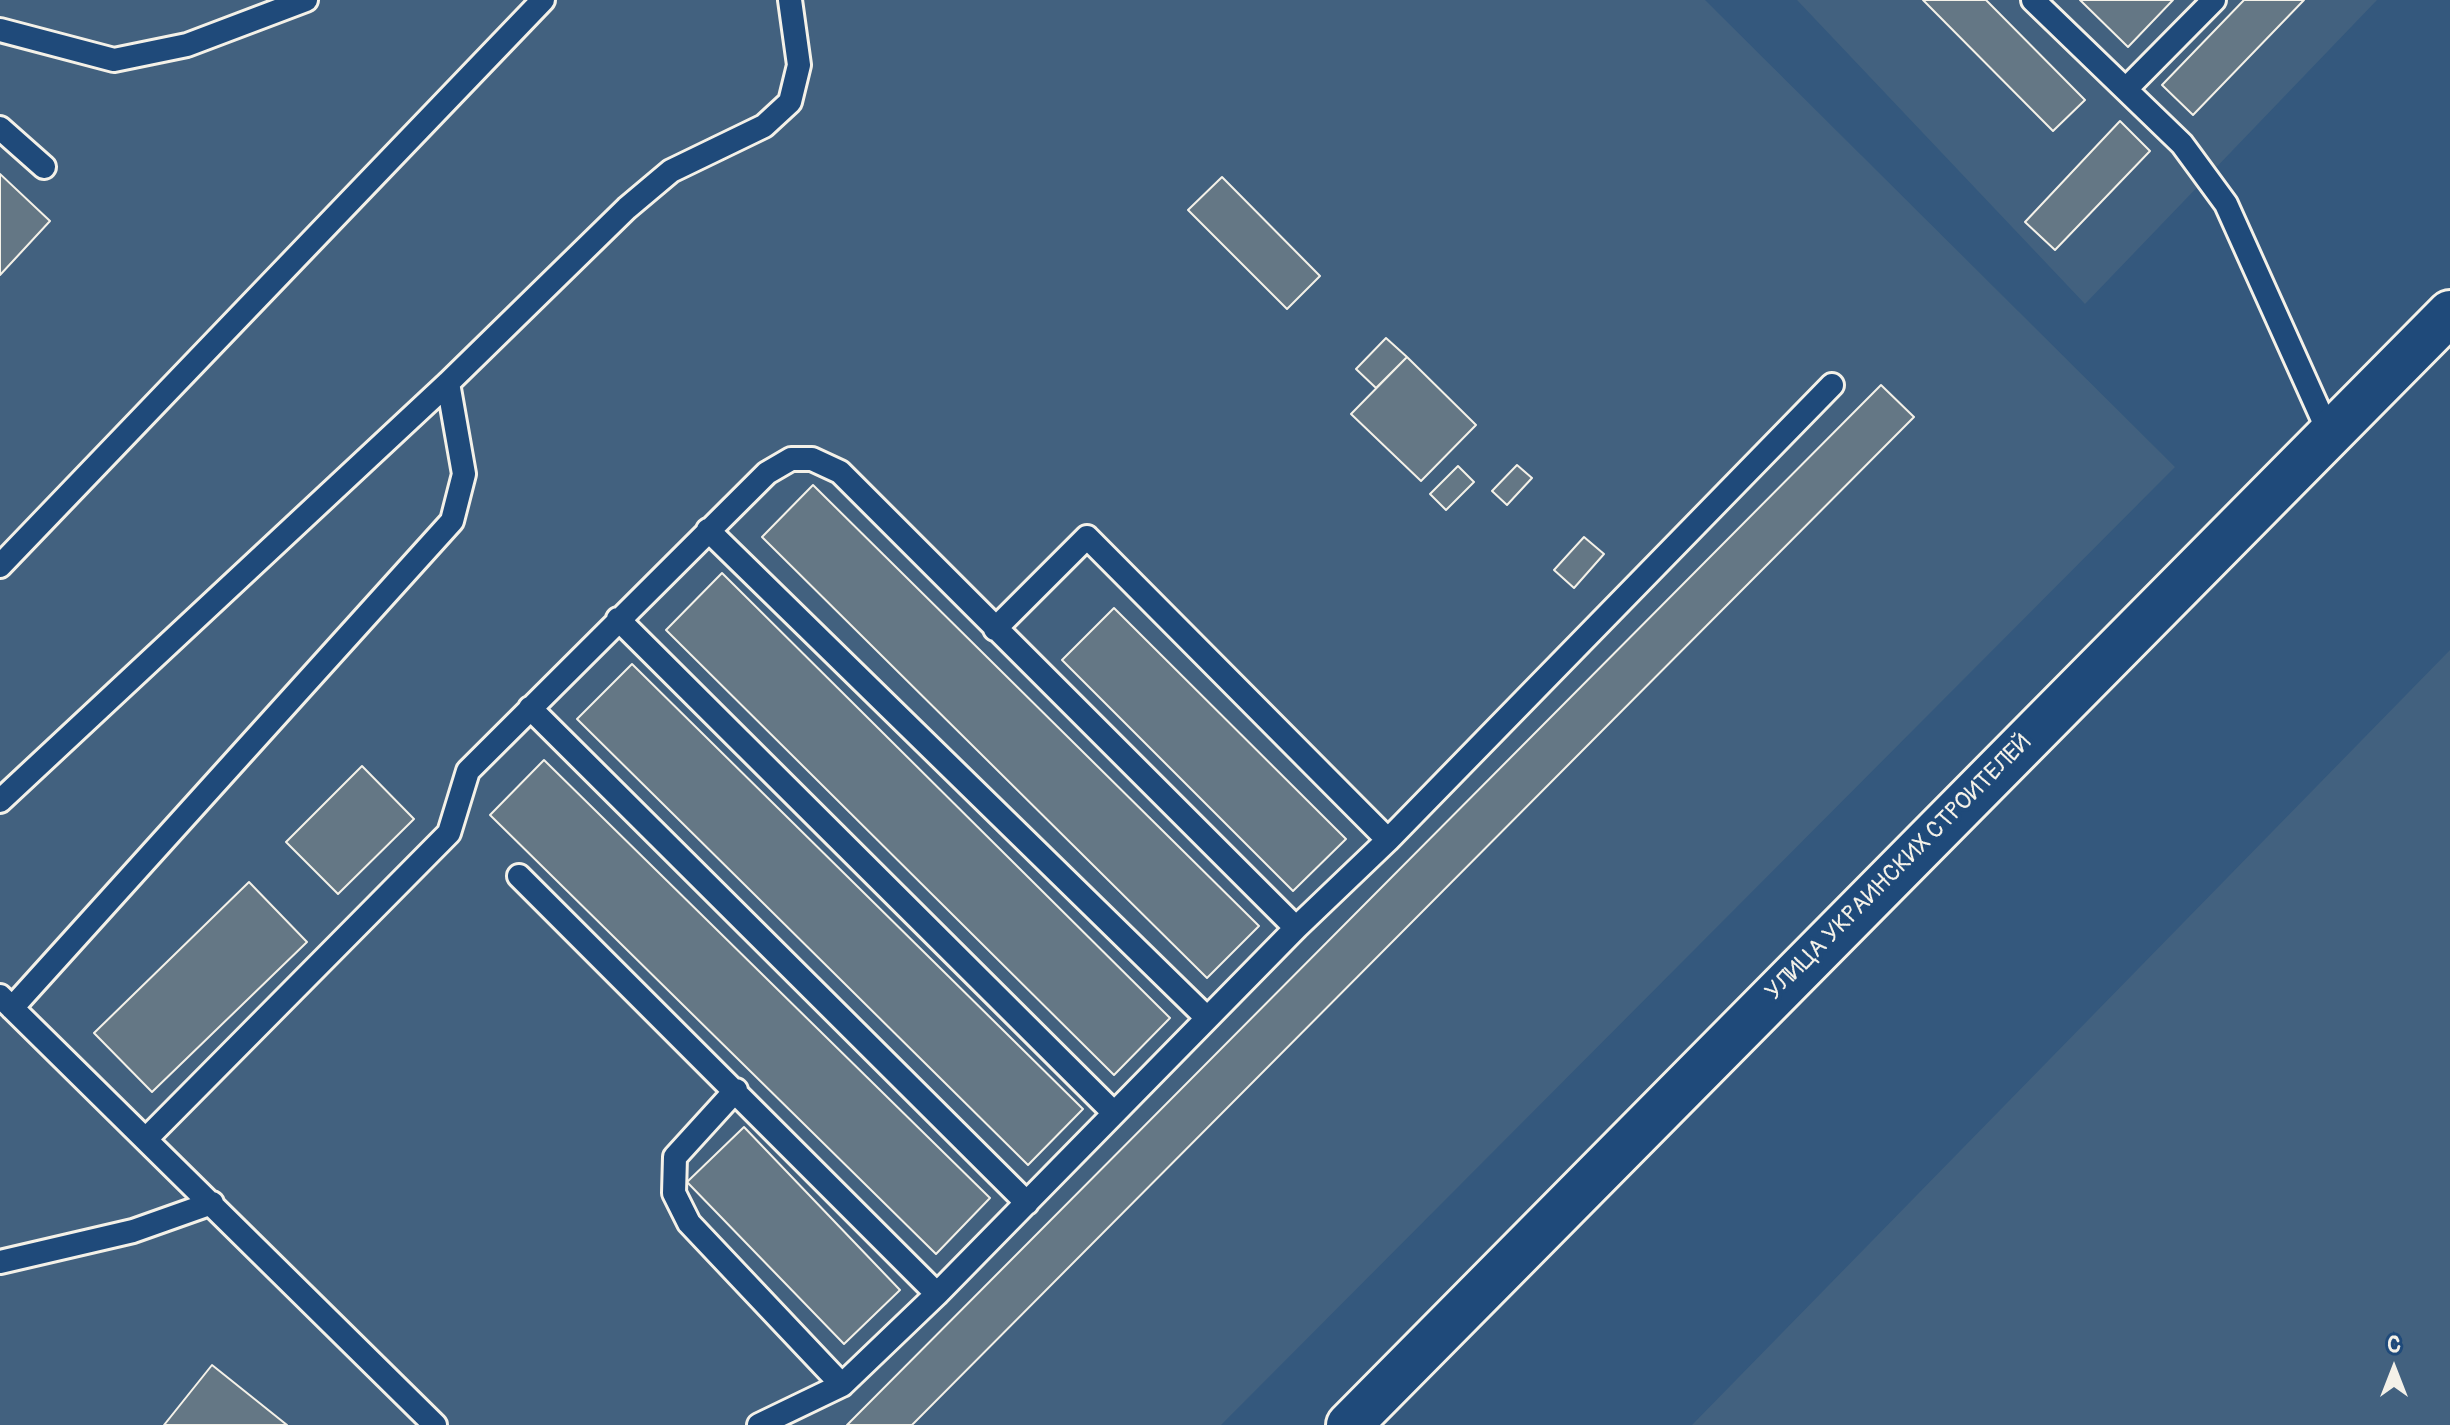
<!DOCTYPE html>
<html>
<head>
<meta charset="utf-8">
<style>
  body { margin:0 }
  #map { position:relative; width:2450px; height:1425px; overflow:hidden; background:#34587d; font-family:Pangolin,sans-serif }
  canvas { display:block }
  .north { position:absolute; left:2354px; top:1329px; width:80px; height:80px; -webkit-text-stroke:6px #1f4a7a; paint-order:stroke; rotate:0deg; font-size:22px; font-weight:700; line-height:32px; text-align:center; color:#f4f1e8 }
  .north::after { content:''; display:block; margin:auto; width:28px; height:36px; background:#f4f1e8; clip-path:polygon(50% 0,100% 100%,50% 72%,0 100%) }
</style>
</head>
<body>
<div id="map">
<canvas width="2450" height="1425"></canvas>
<div class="north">С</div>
</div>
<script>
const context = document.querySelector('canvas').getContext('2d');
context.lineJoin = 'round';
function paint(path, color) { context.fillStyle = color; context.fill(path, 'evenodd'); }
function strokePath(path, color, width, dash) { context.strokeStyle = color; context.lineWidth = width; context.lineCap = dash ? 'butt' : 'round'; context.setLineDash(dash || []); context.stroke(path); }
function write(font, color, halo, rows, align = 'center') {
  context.font = font + ' Pangolin,sans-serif'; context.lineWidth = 8; context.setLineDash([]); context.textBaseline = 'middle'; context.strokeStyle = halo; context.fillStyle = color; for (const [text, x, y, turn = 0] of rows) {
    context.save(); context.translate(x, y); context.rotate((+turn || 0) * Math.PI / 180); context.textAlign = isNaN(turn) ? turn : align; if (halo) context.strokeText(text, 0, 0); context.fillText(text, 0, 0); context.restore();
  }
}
const built = new Path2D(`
  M0,0h1705l470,467 -954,958h-1221z
  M1797,0h580l-292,304z
  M2450,650v775h-758z`);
const building = new Path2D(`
  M1923,0h63l99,100 -32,31z
  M2080,0h93l-45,47z
  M2244,0h60l-111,115 -31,-30z
  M2120,121l30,30 -95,99 -30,-28z
  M0,174l50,47 -50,54z
  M1222,177l98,99 -33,33 -99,-99z
  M1386,338l21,19 -31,31 -20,-19z
  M1407,357l69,68 -55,56 -70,-67z
  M1881,385l33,32 -1002,1008h-65z
  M1517,465l15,13 -25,27 -15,-14z
  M1458,466l16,16 -28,28 -16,-16z
  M813,485l446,441 -52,52 -445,-441z
  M1584,537l20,17 -30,34 -20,-18z
  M722,573l448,445 -56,57 -448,-445z
  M1114,608l232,231 -53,52 -231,-231z
  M632,664l451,445 -55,56 -451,-446z
  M544,760l446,438 -54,56 -446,-439z
  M362,766l52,53 -76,75 -52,-52z
  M249,882l58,60 -155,150 -58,-59z
  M744,1127l156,163 -56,54 -157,-162z
  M212,1365l75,60h-123z`);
const service = new Path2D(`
  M2033,0l149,144 44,60 103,229
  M0,30l114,30 73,-15 119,-45
  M2126,89l88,-89
  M0,128l44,39
  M708,530l499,488
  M0,566l543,-566
  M618,619l496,494
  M995,629l92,-92 301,303
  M530,708l497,495
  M0,801l448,-418 179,-175 44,-37 93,-45 26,-24 9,-37 -9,-65
  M519,876l418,418
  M0,996l435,429
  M12,1008l440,-487 12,-47 -16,-91
  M736,1090l-61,67 -1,36 15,30 153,162
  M146,1139l303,-306 19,-62 299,-298 24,-14h21l28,13 456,456
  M0,1262l133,-31 79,-28
  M759,1425l83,-40 95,-91 359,-366 92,-88 444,-455`);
const tertiary = new Path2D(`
  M1349,1425l1101,-1112`);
const streetNames = [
  ["УЛИЦА УКРАИНСКИХ СТРОИТЕЛЕЙ",1899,868,-45]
];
paint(built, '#42617f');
paint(building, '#647785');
strokePath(building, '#f4f1e8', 2);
strokePath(service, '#f4f1e8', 28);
strokePath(tertiary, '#f4f1e8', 50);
strokePath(service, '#1f4a7a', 22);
strokePath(tertiary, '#1f4a7a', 44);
write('24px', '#f4f1e8', '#1f4a7a', streetNames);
</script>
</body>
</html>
